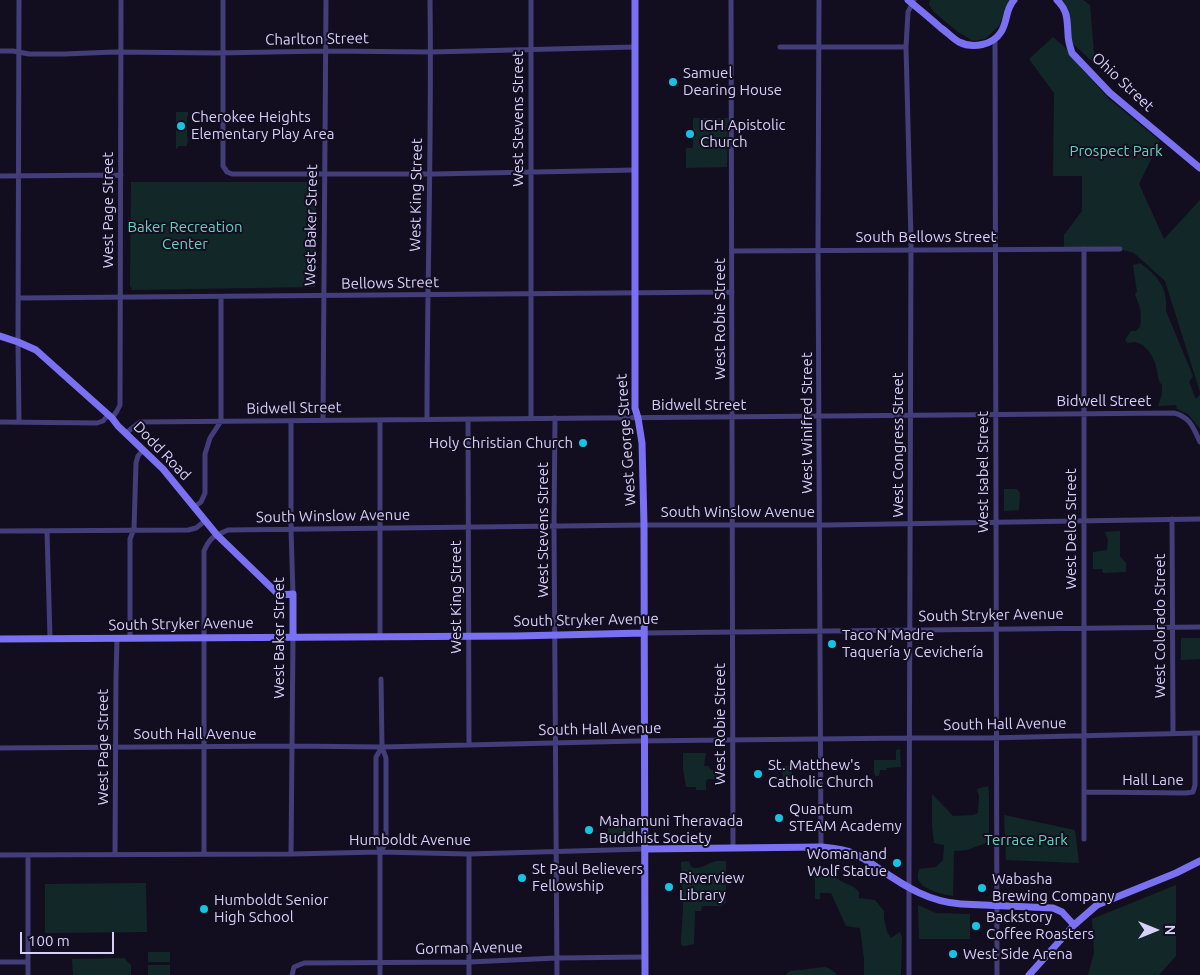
<!DOCTYPE html>
<html>
<head>
<meta charset="utf-8">
<style>
  body { margin:0 }
  #map { position:relative; width:1200px; height:975px; overflow:hidden; background:#120e1f; font-family:Ubuntu,sans-serif }
  canvas { display:block }
  .north { position:absolute; left:1130px; top:905px; width:50px; height:50px; -webkit-text-stroke:4px #120e1f; paint-order:stroke; rotate:90deg; font-size:14px; font-weight:700; line-height:20px; text-align:center; color:#d7d0fb }
  .north::after { content:''; display:block; margin:auto; width:18px; height:22px; background:#d7d0fb; clip-path:polygon(50% 0,100% 100%,50% 72%,0 100%) }
  .scale { position:absolute; left:20px; top:932px; width:94px; height:22px; box-sizing:border-box; border:2px solid #d7d0fb; border-top:0; padding-left:6px; font-size:15px; line-height:18px; white-space:nowrap; color:#d7d0fb; -webkit-text-stroke:4px #120e1f; paint-order:stroke }
</style>
</head>
<body>
<div id="map">
<canvas width="1200" height="975"></canvas>
<div class="north">N</div>
<div class="scale">100 m</div>
</div>
<script>
const context = document.querySelector('canvas').getContext('2d');
context.lineJoin = 'round';
function paint(path, color) { context.fillStyle = color; context.fill(path, 'evenodd'); }
function strokePath(path, color, width, dash) { context.strokeStyle = color; context.lineWidth = width; context.lineCap = dash ? 'butt' : 'round'; context.setLineDash(dash || []); context.stroke(path); }
function write(font, color, halo, rows, align = 'center') {
  context.font = font + ' Ubuntu,sans-serif'; context.lineWidth = 4; context.setLineDash([]); context.textBaseline = 'middle'; context.strokeStyle = halo; context.fillStyle = color; for (const [text, x, y, turn = 0] of rows) {
    context.save(); context.translate(x, y); context.rotate((+turn || 0) * Math.PI / 180); context.textAlign = isNaN(turn) ? turn : align; if (halo) context.strokeText(text, 0, 0); context.fillText(text, 0, 0); context.restore();
  }
}
const green = new Path2D(`
  M930,0h79l-10,26 -14,13 -12,2 -15,-9 -24,-20 -5,-7z
  M1061,0h22l7,5 5,59 -23,-21c-1,-15 0,-32 -11,-43z
  M1053,37l15,13 15,20 25,28 52,43 -21,43 25,55 36,-39v192l-35,-111 -31,-28 -14,-4h-56v-14l18,-24v-35h-29l1,-83 -25,-34z
  M176,112h12v4h-1v21h1l-1,9h-8l-3,3z
  M693,118h35l-1,49 -41,1v-20h7z
  M131,182h185l-1,105 -183,3 -1,-3 -1,-1z
  M1140,263c18,13 28,25 26,48l27,65 -4,6 7,17 4,-5v35l-12,-15 -11,-5 -1,-4 -18,1 4,-12v-9c-4,-4 -4,-9 -5,-15 -2,-11 -10,-26 -22,-28 -3,0 -6,1 -8,1l-2,-3 6,-9h5l4,-4c1,-7 1,-13 0,-19 -1,-5 -4,-9 -5,-14l2,-2 -4,-27z
  M1004,489h13l3,4 -1,17 -15,1z
  M1120,531v25l6,7v9l-23,1 -1,-4h-9v-17l14,-2 1,-10 -3,-8z
  M1181,638h19v21l-19,1z
  M900,749l1,18 -14,1 -1,2h-6l-1,6h-4v-2h-1v-14h22v-10z
  M683,753h23l-2,13h4l3,4 14,-1 -1,11 -16,-1 -2,2v9h-10v-3h-10l-3,-18z
  M782,766h10v20h-9z
  M988,786l1,9v47l-22,8 -13,1 -1,45c-10,-2 -28,-5 -34,-15 -2,-3 -1,-8 0,-12l17,-2 7,-7 1,-15 -10,-2 -2,-18v-31l21,22 20,-1 5,-2 1,-17 -2,-7z
  M1004,815l71,15 4,33 -73,-3z
  M635,824v14h-27v-13z
  M689,861l2,6c9,4 16,-4 26,-6 1,0 8,0 9,0v42l-6,3h-18l-1,5h-6l-1,33 -10,2 -3,-1v-5l2,-31 -2,-47z
  M812,871l13,1 16,9 13,6 5,5v6l16,2 9,11v7l3,14 4,6 9,-6 2,5 -1,38h-37v-16l-4,-31 -14,-2 -15,-33h-11v6h-5v-18z
  M146,883l1,49 -102,1v-49z
  M1176,885v71l-17,19h-71l6,-22 -2,-34z
  M918,905l18,8 34,1v25h-51z
  M148,952h22v10h-22z
  M124,958l7,7v10h-58l-1,-16z
  M148,965h22v10h-22z
  M825,967l5,2 8,6h-52l4,-4z`);
const street = new Path2D(`
  M19,0l-1,342 1,80
  M223,0v166l4,6 5,2h202l201,-4
  M731,0l2,848
  M819,0l-1,250 3,597
  M995,39l2,936
  M780,47h126
  M0,51h13l16,3h35l51,-2 103,1 108,-2 105,1 204,-5
  M0,176l121,-1
  M1084,249v590
  M732,251l388,-2
  M18,298l714,-6
  M112,418l5,-7 3,-6 1,-405
  M531,418v-418
  M555,418l-1,109 3,448
  M427,419c0,-139 5,-279 3,-419
  M468,419l1,326
  M323,420l3,-420
  M380,420v216
  M291,421v108l2,65
  M0,422l97,1 6,-2 5,-6
  M126,433l14,-11 1034,-9c16,4 19,14 26,29
  M194,507l7,-5 4,-9v-39l5,-16 11,-17v-124
  M1172,519l1,215
  M0,531l188,-1 8,-2 9,-7
  M47,531l3,107
  M644,633l556,-6
  M130,638v-99l4,-10 2,-66 2,-7 5,-6
  M0,748l292,-2 90,1 255,-6 271,-3h81l211,-5
  M1085,792l101,1 7,-1 2,-7v-51
  M380,852l6,-9v-85l-4,-11 -1,-68
  M204,854v-303c6,-14 10,-15 24,-21l416,-5h184l372,-6
  M291,854l2,-217
  M469,854v121
  M0,855l291,-1 89,-2 89,2 176,-5
  M28,855v120
  M115,855l1,-178 1,-39
  M0,962h28
  M292,975l2,-8 10,-4 165,-1 88,-4 88,-1
  M380,975v-123l-4,-17v-78l6,-10
  M909,975v-98l2,-637 -5,-193 2,-35 6,-12`);
const secondary = new Path2D(`
  M635,0v408l3,10 4,25 2,82 1,450
  M908,0c11,9 22,18 33,28 6,4 12,11 18,14 14,7 34,3 42,-10 7,-11 4,-22 13,-32
  M1057,0c11,11 10,19 11,34 0,6 2,13 4,19l38,40 90,75
  M0,336l18,6 18,8 76,68 6,8 45,43 54,66 62,60 14,-1v43
  M0,639l516,-3 128,-3
  M645,849l176,-2c11,1 23,2 34,7 9,4 17,10 26,16 25,17 49,32 80,34l92,4 9,4 12,13
  M1029,975l45,-50 23,-20 79,-32 24,-12`);
const markers = [
  [673,82,5,"#15c3e2"],
  [181,126,5,"#15c3e2"],
  [690,134,5,"#15c3e2"],
  [583,443,5,"#15c3e2"],
  [832,644,5,"#15c3e2"],
  [758,774,5,"#15c3e2"],
  [779,818,5,"#15c3e2"],
  [589,830,5,"#15c3e2"],
  [897,863,5,"#15c3e2"],
  [522,878,5,"#15c3e2"],
  [669,887,5,"#15c3e2"],
  [982,888,5,"#15c3e2"],
  [204,909,5,"#15c3e2"],
  [976,926,5,"#15c3e2"],
  [953,954,5,"#15c3e2"]
];
const streetNames = [
  ["Charlton Street",317,39,-1],
  ["Ohio Street",1123,82,43],
  ["West Stevens Street",518,119,-90],
  ["West King Street",416,195,-89],
  ["West Page Street",108,210,-90],
  ["West Baker Street",311,225,-89],
  ["South Bellows Street",926,237],
  ["Bellows Street",390,283,-1],
  ["West Robie Street",720,319,-90],
  ["Bidwell Street",1104,401],
  ["Bidwell Street",699,405],
  ["Bidwell Street",294,408,-1],
  ["West Winifred Street",807,423,-90],
  ["West George Street",626,440,-94],
  ["West Congress Street",898,445,-90],
  ["Dodd Road",162,451,46],
  ["West Isabel Street",983,472,-90],
  ["South Winslow Avenue",738,512],
  ["South Winslow Avenue",333,516,-1],
  ["West Delos Street",1071,529,-90],
  ["West Stevens Street",543,530,-90],
  ["West King Street",456,597,-90],
  ["South Stryker Avenue",991,615,-1],
  ["South Stryker Avenue",586,620,-1],
  ["South Stryker Avenue",181,624,-1],
  ["West Colorado Street",1160,626,-90],
  ["West Baker Street",279,638,-90],
  ["West Robie Street",720,724,-90],
  ["South Hall Avenue",1005,724,-1],
  ["South Hall Avenue",600,729,-1],
  ["South Hall Avenue",195,734],
  ["West Page Street",103,747,-90],
  ["Hall Lane",1153,780],
  ["Humboldt Avenue",410,840],
  ["Gorman Avenue",469,948,-1]
];
const poiNames = [
  ["Samuel",683,73],
  ["Dearing House",683,90],
  ["Cherokee Heights",191,117],
  ["Elementary Play Area",191,134],
  ["IGH Apistolic",700,125],
  ["Church",700,142],
  ["Holy Christian Church",573,443,"right"],
  ["Taco N Madre",842,635],
  ["Taquería y Cevichería",842,652],
  ["St. Matthew's",768,765],
  ["Catholic Church",768,782],
  ["Quantum",789,809],
  ["STEAM Academy",789,826],
  ["Mahamuni Theravada",599,821],
  ["Buddhist Society",599,838],
  ["Woman and",887,854,"right"],
  ["Wolf Statue",887,871,"right"],
  ["St Paul Believers",532,869],
  ["Fellowship",532,886],
  ["Riverview",679,878],
  ["Library",679,895],
  ["Wabasha",992,879],
  ["Brewing Company",992,896],
  ["Humboldt Senior",214,900],
  ["High School",214,917],
  ["Backstory",986,917],
  ["Coffee Roasters",986,934],
  ["West Side Arena",963,954]
];
const parkNames = [
  ["Prospect Park",1116,151],
  ["Baker Recreation",185,227],
  ["Center",185,244],
  ["Terrace Park",1026,840]
];
paint(green, '#122828');
strokePath(street, '#433e79', 5);
strokePath(secondary, '#7a70f2', 7);
for (const [x, y, r, color] of markers) { const dot = new Path2D(); dot.arc(x, y, r, 0, 2 * Math.PI); context.fillStyle = color; context.fill(dot); strokePath(dot, '#120e1f', 2); }
write('15px', '#d7d0fb', '#120e1f', streetNames);
write('15px', '#d7d0fb', '#120e1f', poiNames, 'left');
write('15px', '#64d3bd', '#120e1f', parkNames);
</script>
</body>
</html>
